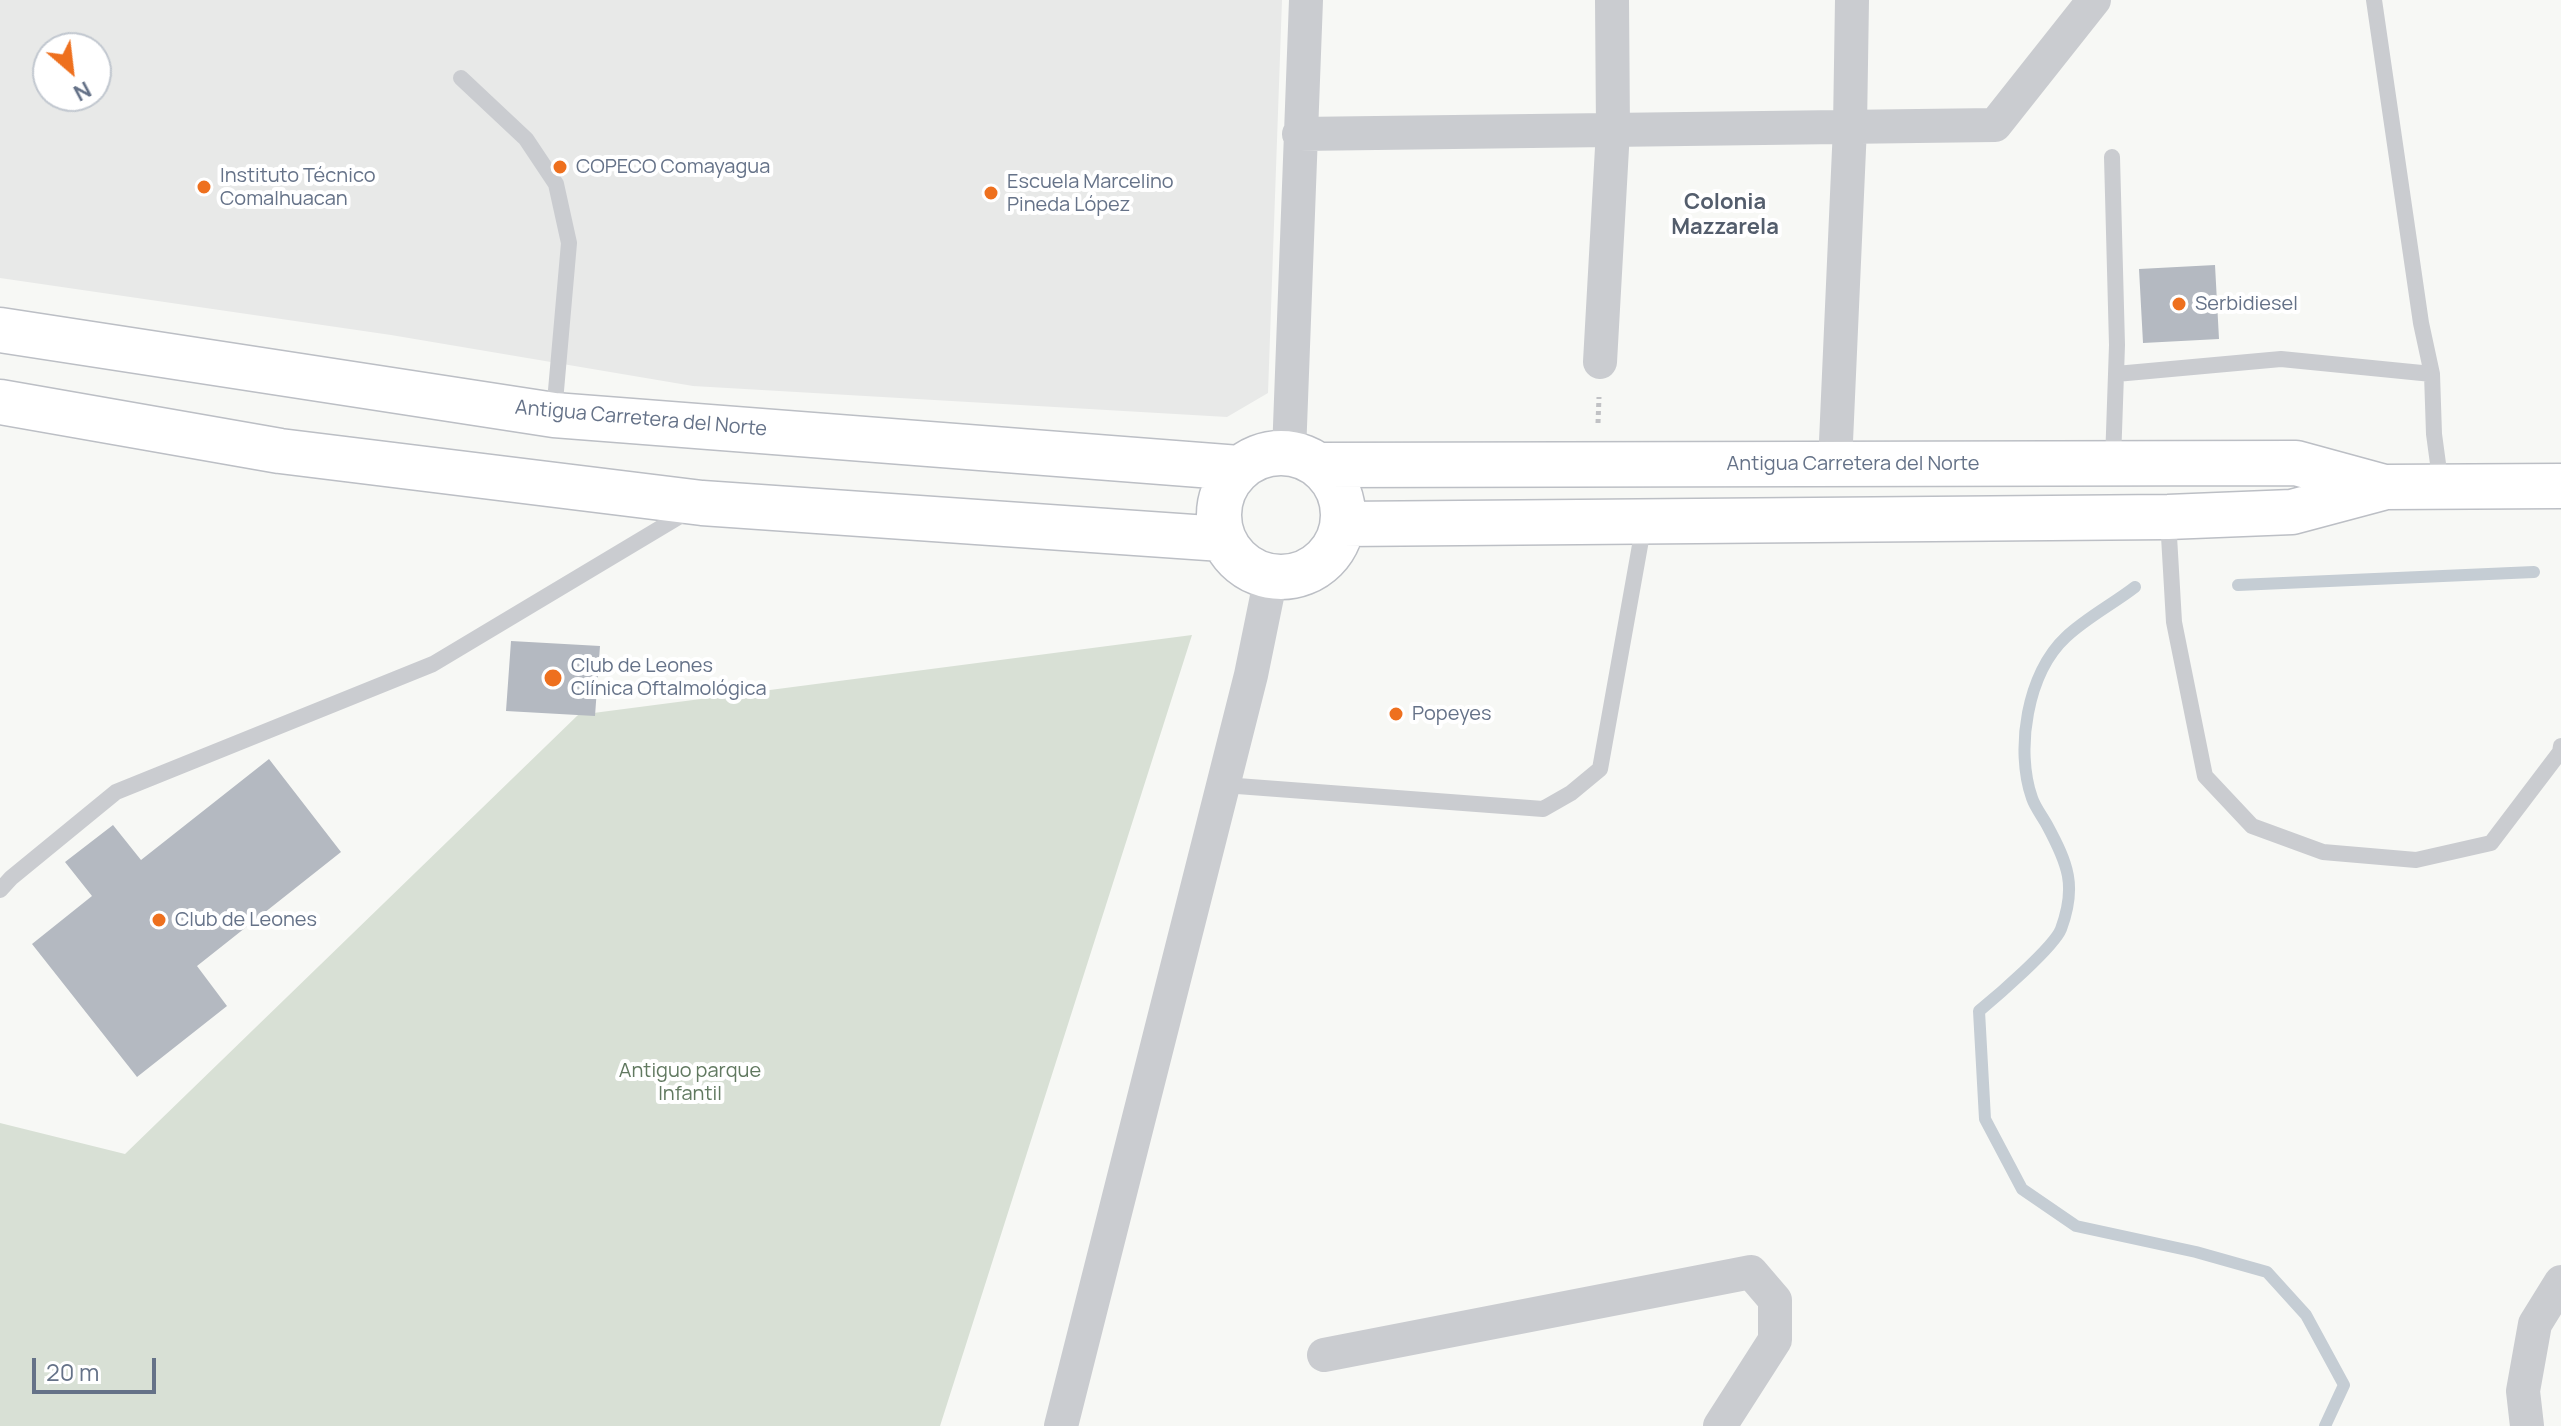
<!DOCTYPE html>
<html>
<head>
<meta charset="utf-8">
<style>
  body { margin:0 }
  #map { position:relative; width:2561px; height:1426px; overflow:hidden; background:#f7f8f5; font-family:Manrope,sans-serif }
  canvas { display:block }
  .north { position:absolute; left:32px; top:32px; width:80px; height:80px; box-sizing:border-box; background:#fff; border:2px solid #c1c7cf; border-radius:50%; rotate:152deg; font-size:22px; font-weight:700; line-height:32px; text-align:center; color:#657288 }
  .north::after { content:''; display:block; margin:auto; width:28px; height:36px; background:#ee701e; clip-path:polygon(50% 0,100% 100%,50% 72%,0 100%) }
  .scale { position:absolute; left:32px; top:1358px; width:124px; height:36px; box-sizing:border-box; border:4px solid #657288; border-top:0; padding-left:10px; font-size:24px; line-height:28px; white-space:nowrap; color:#657288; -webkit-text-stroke:6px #fff; paint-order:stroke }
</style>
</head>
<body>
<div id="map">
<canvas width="2561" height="1426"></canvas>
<div class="north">N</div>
<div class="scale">20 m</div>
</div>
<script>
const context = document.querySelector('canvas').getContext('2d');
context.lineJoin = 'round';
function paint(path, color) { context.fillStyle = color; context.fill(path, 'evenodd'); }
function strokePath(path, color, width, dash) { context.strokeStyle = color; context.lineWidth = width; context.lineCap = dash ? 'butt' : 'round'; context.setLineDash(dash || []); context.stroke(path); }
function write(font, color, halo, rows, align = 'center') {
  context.font = font + ' Manrope,sans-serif'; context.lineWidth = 8; context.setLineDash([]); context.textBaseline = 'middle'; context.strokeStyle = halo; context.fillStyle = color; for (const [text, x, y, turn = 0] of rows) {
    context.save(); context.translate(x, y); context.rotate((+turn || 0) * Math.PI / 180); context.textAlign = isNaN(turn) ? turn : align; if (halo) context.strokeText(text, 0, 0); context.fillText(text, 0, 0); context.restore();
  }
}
const built = new Path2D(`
  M0,0h1282l-14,393 -41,24 -534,-31 -302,-51 -391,-57zM48,48h48v48h-48z`);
const green = new Path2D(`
  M1192,635l-252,791h-940v-303l125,31 453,-439z`);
const stream = new Path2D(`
  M2238,585l296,-13
  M2135,587c-22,17 -49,31 -69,50 -39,36 -51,113 -34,161 3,9 10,18 15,27 21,39 30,61 14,104 -7,18 -65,68 -82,82l6,108 37,70 54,37 120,26 71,20 39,43 38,70 -19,41`);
const building = new Path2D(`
  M2215,265l4,74 -76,4 -4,-74z
  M511,641l89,5 -5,70 -89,-5z
  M269,759l72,93 -144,114 30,40 -90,71 -105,-133 60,-48 -27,-34 48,-37 28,35z`);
const path = new Path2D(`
  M1598,423l1,-26`);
const service = new Path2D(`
  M2374,0l47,323 11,51
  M461,78l65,61 30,45 13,59 -15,170
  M2112,157l5,188 -4,116
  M2116,374l165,-15 151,15 2,60 7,52
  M2168,519l6,103 31,154 47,50 71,26 93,8 75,-17 69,-91 1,-6
  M1224,785l319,24 28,-16 29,-24 44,-246
  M0,890l11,-12 105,-86 317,-128 254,-152`);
const minor = new Path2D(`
  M1299,134l696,-9 99,-125
  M1600,362l13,-232 -1,-130
  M1289,453l17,-453
  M1835,464l15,-337 2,-127
  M1324,1355l427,-83 24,28v40l-55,86
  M1061,1426l190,-751 20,-98
  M2527,1426l-4,-35 12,-67 26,-42`);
const secondary = new Path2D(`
  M0,330l554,85 685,53
  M0,402l280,49 422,52 520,36
  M1219 515a62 62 0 1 1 124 0a62 62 0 1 1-124 0Z
  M1319,465l977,-2 88,24 177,-1
  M1343,524l825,-7 124,-5 90,-24`);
const markers = [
  [560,167,8,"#ee701e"],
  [204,187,8,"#ee701e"],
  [991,193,8,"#ee701e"],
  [2179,304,8,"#ee701e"],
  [553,678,10,"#ee701e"],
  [1396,714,8,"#ee701e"],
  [159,920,8,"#ee701e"]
];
const poiNames = [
  ["COPECO Comayagua",576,167],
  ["Instituto Técnico",220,176],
  ["Comalhuacan",220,199],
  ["Escuela Marcelino",1007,182],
  ["Pineda López",1007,205],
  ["Serbidiesel",2195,304],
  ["Club de Leones",571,666],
  ["Clínica Oftalmológica",571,689],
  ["Popeyes",1412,714],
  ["Club de Leones",175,920]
];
const streetNames = [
  ["Antigua Carretera del Norte",641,419,5],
  ["Antigua Carretera del Norte",1853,464]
];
const parkNames = [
  ["Antiguo parque",690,1071],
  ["Infantil",690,1094]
];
const neighbourhoodNames = [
  ["Colonia",1725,203],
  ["Mazzarela",1725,228]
];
paint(built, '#e8e9e8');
paint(green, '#d8e0d5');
strokePath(stream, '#c5cdd4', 12);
paint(building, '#b4b9c1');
strokePath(secondary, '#bcbfc5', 47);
strokePath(path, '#c1c2c5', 5, [4, 4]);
strokePath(service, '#caccd0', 16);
strokePath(minor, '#caccd0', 34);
strokePath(secondary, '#fff', 44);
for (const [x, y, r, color] of markers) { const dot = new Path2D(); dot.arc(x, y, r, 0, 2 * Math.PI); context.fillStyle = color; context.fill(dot); strokePath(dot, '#fff', 3); }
write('20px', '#657288', '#fff', poiNames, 'left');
write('20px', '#657288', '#fff', streetNames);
write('20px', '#617960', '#fff', parkNames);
write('bold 22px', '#535d6c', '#fff', neighbourhoodNames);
</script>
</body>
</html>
